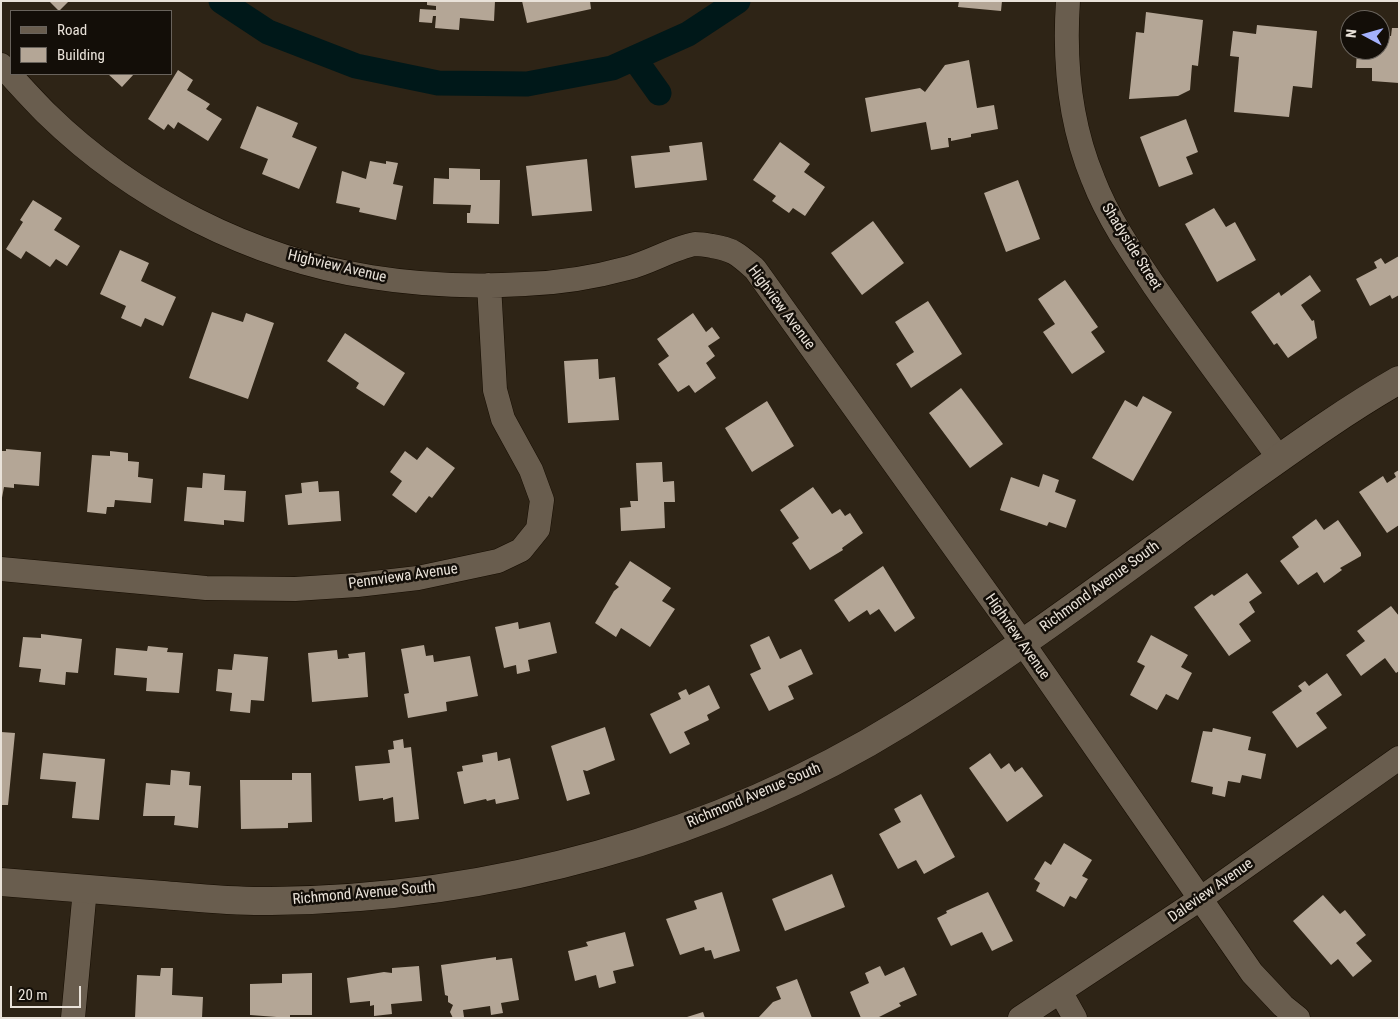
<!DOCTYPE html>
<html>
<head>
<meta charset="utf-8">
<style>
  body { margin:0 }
  #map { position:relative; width:1400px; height:1019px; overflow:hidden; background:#2e2416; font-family:"Roboto Condensed",sans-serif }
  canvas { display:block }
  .frame { position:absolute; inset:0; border:2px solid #e9e2d9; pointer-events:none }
  .legend { position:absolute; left:10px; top:10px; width:162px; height:65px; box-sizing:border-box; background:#130e08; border:1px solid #69635c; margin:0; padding:6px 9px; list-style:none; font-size:15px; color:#e9e2d9 }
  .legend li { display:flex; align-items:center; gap:10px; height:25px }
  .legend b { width:25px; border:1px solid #69635c }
  .north { position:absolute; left:1340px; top:10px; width:50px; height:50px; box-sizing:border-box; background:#130e08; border:1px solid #69635c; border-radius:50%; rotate:276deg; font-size:14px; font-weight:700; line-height:20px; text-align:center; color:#e9e2d9 }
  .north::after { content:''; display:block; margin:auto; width:18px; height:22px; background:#a4b1fc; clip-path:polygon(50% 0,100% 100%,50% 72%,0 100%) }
  .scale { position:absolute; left:10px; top:986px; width:71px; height:22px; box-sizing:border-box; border:2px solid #e9e2d9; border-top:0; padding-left:6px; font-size:15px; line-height:18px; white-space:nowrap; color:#e9e2d9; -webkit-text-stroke:4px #130e08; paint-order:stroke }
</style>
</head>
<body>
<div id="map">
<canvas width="1400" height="1019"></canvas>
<div class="frame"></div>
<ul class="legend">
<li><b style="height:6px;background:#695d4e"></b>Road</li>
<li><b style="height:14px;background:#b4a696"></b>Building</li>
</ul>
<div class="north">N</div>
<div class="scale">20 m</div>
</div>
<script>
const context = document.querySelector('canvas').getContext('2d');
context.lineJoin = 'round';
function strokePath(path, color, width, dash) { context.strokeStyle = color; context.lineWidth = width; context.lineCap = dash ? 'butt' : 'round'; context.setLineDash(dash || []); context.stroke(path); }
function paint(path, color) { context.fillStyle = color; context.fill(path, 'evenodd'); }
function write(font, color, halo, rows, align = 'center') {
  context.font = font + ' "Roboto Condensed",sans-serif'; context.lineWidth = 5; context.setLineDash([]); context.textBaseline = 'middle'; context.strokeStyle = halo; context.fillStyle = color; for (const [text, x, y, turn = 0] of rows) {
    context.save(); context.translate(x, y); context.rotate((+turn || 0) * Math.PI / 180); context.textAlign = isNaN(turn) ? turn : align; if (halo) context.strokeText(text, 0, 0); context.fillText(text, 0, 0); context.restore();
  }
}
const canal = new Path2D(`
  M221,1l47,31 88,34 82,17 89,1 85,-16 76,-34 50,-33
  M634,58l25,35`);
const building = new Path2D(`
  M49,1h20l-10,10z
  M427,1h68l-1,20 -34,-3 -1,12 -24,-2 1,-12h-3l-1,7 -13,-1 1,-13 16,1v-4l-9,-1z
  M522,1h68l1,8 -64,14z
  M959,1h43l-1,10 -43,-4z
  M1146,12l57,8 -5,46 -6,-1 -2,25 -12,6 -49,3 7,-67 8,1z
  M1257,25l60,6 -5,57 -19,-2 -4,31 -55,-5 5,-55 -9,-1 3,-25 23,3z
  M1392,28h7v55l-27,-2v-13h-16l1,-18h23v-15l11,1z
  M969,60l8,48 17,-3 4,24 -27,5v3l-20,4v-3h-3l1,9 -18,3 -5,-28 -55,10 -6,-34 55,-10 5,4 20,-27z
  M178,70l15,10 -6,10 23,14 -4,5 16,10 -14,22 -30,-19 -4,7 -6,-5 -4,6 -16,-11z
  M108,74h26l-12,13z
  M257,106l41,17 -6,14 25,10 -18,42 -37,-15 6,-15 -28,-11z
  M1186,119l12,33 -12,5 7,17 -34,13 -19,-50z
  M702,142l5,38 -72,8 -4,-32 39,-4 -1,-6z
  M780,142l30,22 -6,8 21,15 -20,29 -12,-8 -4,5 -17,-12 4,-5 -23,-16z
  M587,159l5,52 -60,5 -6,-50z
  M370,161l16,3v-3l12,2 -5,21 10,2 -7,34 -37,-8 1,-4 -24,-5 6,-32 24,8z
  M449,168l31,1v11h20l-1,44 -32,-1v-10h3l1,-8 -38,-1 1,-26 15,1z
  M1018,180l22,59 -34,13 -22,-59z
  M33,200l29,18 -8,12 26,16 -13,20 -11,-7 -6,8 -24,-16 -5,8 -15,-10 17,-27 -3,-2z
  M1214,208l12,19 9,-5 21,38 -39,22 -32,-58z
  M873,221l31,42 -42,32 -31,-42z
  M120,250l29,13 -8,18 35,16 -13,29 -18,-8 -4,9 -20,-9 5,-12 -26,-12z
  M1399,256v39l-7,4 -2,-4 -20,11 -14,-27 21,-11 -3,-6 7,-4 4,6z
  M1310,275l11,16 -20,14 11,16 2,-1 3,18 -29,20 -11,-15 -3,2 -23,-33 28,-20 2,4z
  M1065,280l33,47 -7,5 14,20 -33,22 -29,-42 12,-8 -17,-25z
  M928,301l34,53 -51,34 -15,-24 18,-12 -19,-30z
  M212,312l31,10 3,-9 28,10 -26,76 -59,-21z
  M693,313l13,19 6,-5 8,11 -12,8 7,10 -9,7 10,15 -21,15 -6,-8 -11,7 -20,-28 11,-8 -12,-17z
  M345,333l60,40 -21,33 -28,-18 3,-5 -32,-22z
  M598,359l1,20 16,-2 4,43 -51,3 -4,-62z
  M961,388l42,56 -33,24 -41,-55z
  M1143,396l29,16 -39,69 -41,-23 33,-58 12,7z
  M767,401l27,45 -42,26 -27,-44z
  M427,447l28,21 -23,30 -3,-2 -13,17 -24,-18 10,-14 -12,-9 15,-21 12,9z
  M6,449l35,3 -2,34 -25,-2v4l-10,-1 -3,16v-52h5z
  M110,451l18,2v8l11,1 -1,15 15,2 -2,24 -36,-3 -1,7h-7l-1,7 -19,-2 5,-57 18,1z
  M662,462l1,20 11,-1 1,21h-11l1,26 -44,3 -1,-23 11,-1 -1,-6h8l-2,-38z
  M1399,470v55l-12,8 -28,-41 24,-16 4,7 9,-6 -2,-4z
  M203,473l22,2 -1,15 22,1 -2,31 -20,-2v5l-40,-4 3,-34 15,1z
  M1043,474l16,6 -4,12 21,8 -10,28 -17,-6 -2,4 -47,-16 11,-33 28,10z
  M318,481l1,11 20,-1 2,30 -53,4 -3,-30 17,-2 -1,-10z
  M813,487l19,27 8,-5 5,7 5,-3 13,20 -21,15 1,2 -33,20 -18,-27 7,-5 -19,-28z
  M1316,519l8,11 14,-10 23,33v3l-21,12 2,2 -18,13 -7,-11 -19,13 -18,-24 19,-14 -7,-10z
  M630,561l41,27 -9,13 13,8 -25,38 -29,-19 -5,9 -21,-14 19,-32 5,-4 -4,-3z
  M883,566l32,52 -20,14 -16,-23 -9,6 -3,-5 -18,12 -15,-22z
  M1247,573l15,20 -13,9 6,10 -16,12 12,17 -22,15 -35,-49 18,-13 2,2z
  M1391,606l8,10v55l-3,2 -11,-15 -24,18 -15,-21 19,-14 -8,-10z
  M518,622l1,7 31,-7 7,31 -29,7 2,11 -13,3 -1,-9 -12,3 -9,-41z
  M41,634l41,5 -4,34 -12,-1 -1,13 -26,-3 2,-13 -22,-2 4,-30 18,1z
  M1151,635l37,20 -7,12 11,6 -14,27 -12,-6 -9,16 -27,-15 15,-29 -8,-4z
  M769,636l11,23 21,-10 12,25 -25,12 6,13 -25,12 -19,-37 11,-5 -11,-24z
  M424,645l2,11 7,-1 1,7 36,-6 8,40 -32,6 1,9 -39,7 -4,-24 5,-1 -8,-44z
  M148,646l20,2 -1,4 16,1 -4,40 -33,-2 1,-13 -33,-3 2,-27 31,3z
  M337,650l1,9 11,-1 -1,-4 17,-2 3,45 -56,5 -4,-49z
  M234,654l34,3 -4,44 -13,-1 -1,13 -20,-2 2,-18 -16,-2 2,-22 14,1z
  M1327,673l15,22 -26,18 11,15 -30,20 -25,-36 30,-21 -4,-5 7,-5 4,5z
  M709,685l11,23 -13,7 2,5 -25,12 6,12 -20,10 -20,-40 31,-15 -3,-6 8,-4 3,6z
  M605,727l10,33 -28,11 -4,-1 7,24 -23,7 -16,-55z
  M1213,728l38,9 -3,13 18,4 -5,25 -19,-4 -2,8 -12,-2 -3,16 -13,-3 1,-7 -22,-5 12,-51 9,1z
  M1,732l14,1 -7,72h-7z
  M403,739l1,9 7,-1 8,72 -24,3 -2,-25 -10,3v-2l-24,3 -4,-35 35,-3 -2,-13 6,-1 -1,-8z
  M497,752l1,9 12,-3 9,41 -23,5 -1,-5 -8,2 -1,-2 -22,5 -7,-32 6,-1 -1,-5 21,-4 -1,-7z
  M43,753l62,6 -6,61 -27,-2 4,-36 -36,-3z
  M990,753l11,16 8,-6 6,9 7,-5 21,29 -36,26 -38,-54z
  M171,770l19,2 -1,13 12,1 -3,42 -24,-3 1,-9h-32l3,-33 24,2z
  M292,773h19l1,49 -24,1v5l-47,1 -1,-49h52z
  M921,794l34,63 -31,17 -8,-14 -18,9 -19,-35 22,-12 -7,-13z
  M1064,843l28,17 -10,16 6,3 -12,20 -6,-3 -6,11 -28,-16 4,-8 -6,-4 11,-18 6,4z
  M832,874l13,33 -60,24 -13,-32z
  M722,892l18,59 -26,8 -3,-9 -6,1 -1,-4 -24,8 -14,-36 31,-10 -3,-8z
  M988,892l25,49 -21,10 -10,-19 -31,14 -14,-28 10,-5 -1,-2z
  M1323,895l17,19 5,-4 21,25 -10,8 16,18 -19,16 -15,-18 -7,6 -38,-44z
  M625,932l9,34 -21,5 3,12 -17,5 -3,-13 -21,6 -7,-30 20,-5 -2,-4z
  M496,957v3l16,-2 7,42 -18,3 2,10 -12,2 -1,-9 -27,4 1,7 -11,1 -3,-6 3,-7 -5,-3v-6l-3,-1 -4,-30z
  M419,966l3,35 -31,3 1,10 -18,2v-11l-4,1v-5l-20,2 -3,-25 37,-6 8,1v-5z
  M880,966l5,10 19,-9 13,28 -18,8 2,3 -24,12h-16l-11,-26 19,-9 -4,-10z
  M161,968h12l-1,27 31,2 -1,21h-67l2,-43 23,1z
  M312,973v42h-22v3l-40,-3v-31l32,-1v-9z
  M797,979l15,39h-54l15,-16 8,-3 -5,-12z
  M703,1012l2,6h-18v-1z`);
const street = new Path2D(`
  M1068,1c-4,60 2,123 25,178 15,39 39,74 62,108 40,58 83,114 124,171
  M1,65c15,16 30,33 46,49 86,84 205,145 324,163 50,8 104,10 154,7 34,-1 70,-7 103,-16 23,-6 45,-20 67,-24 5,0 12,1 17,2 21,3 27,9 43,23l267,373 230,331 31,33 15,12
  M1,569l205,19 89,1 62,-4 61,-7 80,-17 23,-11 17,-21 4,-29 -11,-30 -28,-51 -8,-29 -6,-105
  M1061,993l14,25
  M73,1018l12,-129
  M1020,1018l180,-119 199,-141`);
const secondary = new Path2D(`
  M1,882c54,4 108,9 162,13 36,3 72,7 108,6 220,-2 445,-63 632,-179 116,-72 225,-155 336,-235 52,-37 104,-75 160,-107`);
const streetNames = [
  ["Shadyside Street",1131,247,58],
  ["Highview Avenue",337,267,13],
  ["Highview Avenue",781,308,53],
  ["Pennviewa Avenue",403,577,-8],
  ["Richmond Avenue South",1100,587,-36],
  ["Highview Avenue",1017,637,55],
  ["Richmond Avenue South",754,796,-23],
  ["Daleview Avenue",1211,891,-35],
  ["Richmond Avenue South",364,894,-5]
];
strokePath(canal, '#001819', 25);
paint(building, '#b4a696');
strokePath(street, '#160d02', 25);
strokePath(secondary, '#160d02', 29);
strokePath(street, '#695d4e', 24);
strokePath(secondary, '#695d4e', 28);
write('15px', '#e9e2d9', '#130e08', streetNames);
</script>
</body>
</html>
